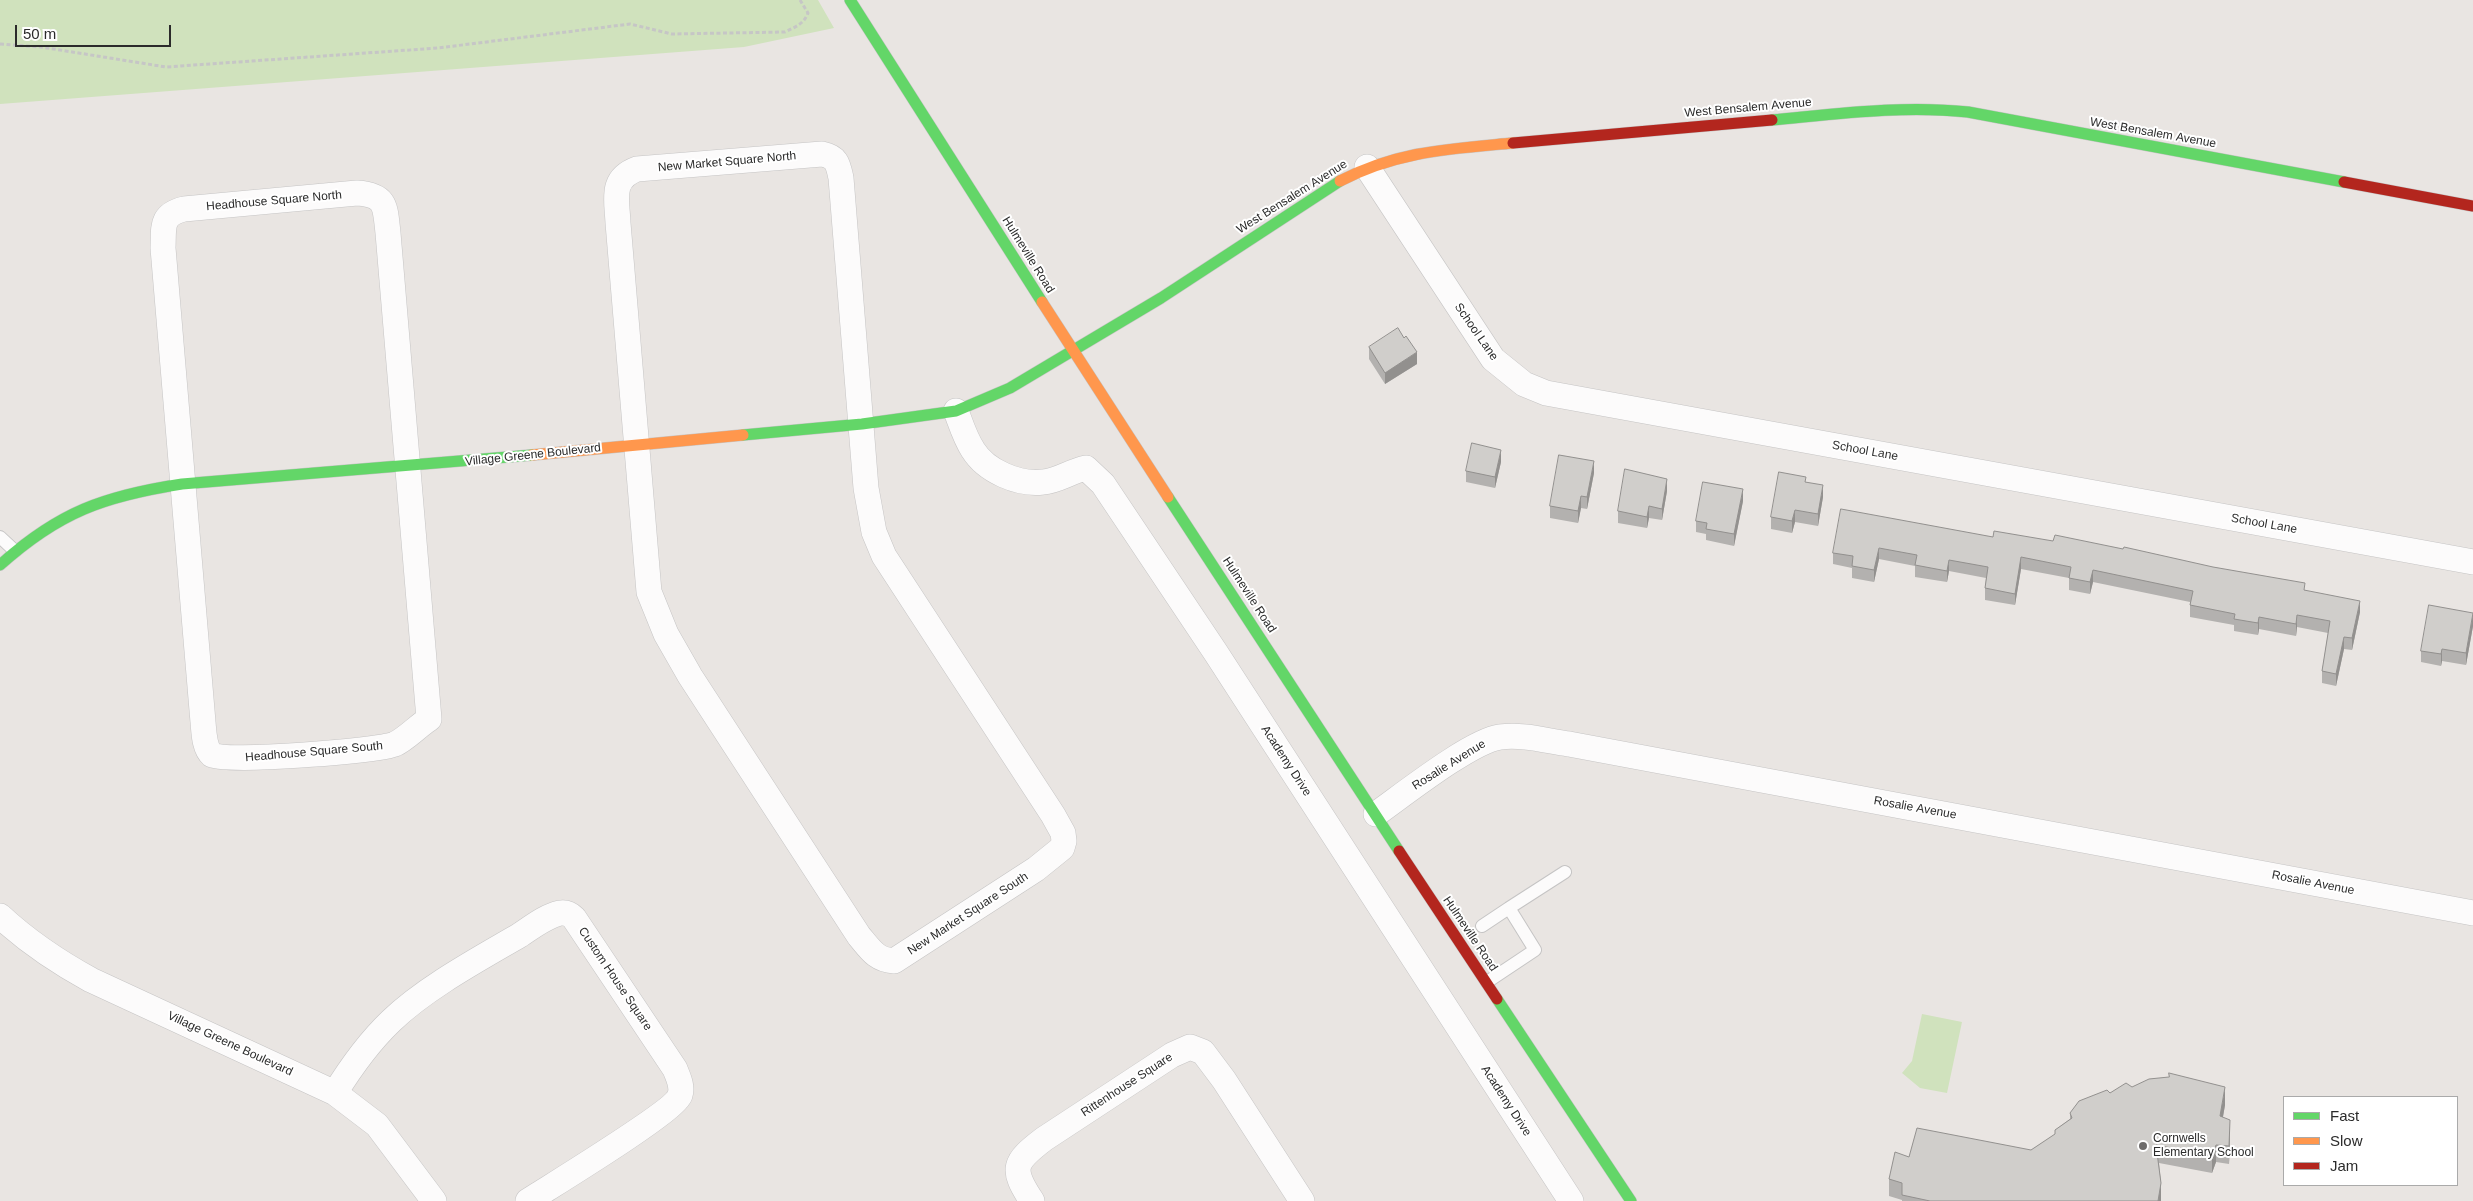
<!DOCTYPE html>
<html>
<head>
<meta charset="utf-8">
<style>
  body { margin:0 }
  #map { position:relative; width:2473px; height:1201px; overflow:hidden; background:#e9e5e2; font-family:Arial,sans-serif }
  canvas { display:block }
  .legend { position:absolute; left:2283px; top:1096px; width:175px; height:90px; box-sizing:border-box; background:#fff; border:1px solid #aaa; margin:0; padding:6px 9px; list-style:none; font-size:15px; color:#2b2b2b }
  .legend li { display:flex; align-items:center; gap:10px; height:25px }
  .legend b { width:25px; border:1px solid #aaa }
  .scale { position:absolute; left:15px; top:25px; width:156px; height:22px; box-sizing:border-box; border:2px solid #2b2b2b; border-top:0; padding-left:6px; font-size:15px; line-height:18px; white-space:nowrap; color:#2b2b2b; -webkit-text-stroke:4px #fff; paint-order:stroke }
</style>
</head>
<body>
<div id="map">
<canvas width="2473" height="1201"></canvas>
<ul class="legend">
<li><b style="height:6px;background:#63d668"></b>Fast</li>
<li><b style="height:6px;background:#ff974d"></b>Slow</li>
<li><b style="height:6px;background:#b3261e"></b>Jam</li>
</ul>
<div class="scale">50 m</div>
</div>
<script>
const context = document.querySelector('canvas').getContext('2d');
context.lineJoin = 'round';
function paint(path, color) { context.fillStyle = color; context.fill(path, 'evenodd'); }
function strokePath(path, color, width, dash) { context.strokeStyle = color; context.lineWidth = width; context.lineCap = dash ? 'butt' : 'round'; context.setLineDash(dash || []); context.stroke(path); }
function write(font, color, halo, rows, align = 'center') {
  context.font = font + ' Arial,sans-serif'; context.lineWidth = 4; context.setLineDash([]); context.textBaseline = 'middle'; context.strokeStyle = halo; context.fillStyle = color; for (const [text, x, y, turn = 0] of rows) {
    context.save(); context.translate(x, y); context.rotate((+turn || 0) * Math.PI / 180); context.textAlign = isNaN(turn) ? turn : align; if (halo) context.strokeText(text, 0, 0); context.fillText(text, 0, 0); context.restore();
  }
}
const green = new Path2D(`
  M0,0h818l16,28 -90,19 -744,57z
  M1922,1014l40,8 -15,71 -27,-5 -18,-15 10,-12z`);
const path = new Path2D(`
  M0,44l41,3 125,20 272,-19 192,-24 42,10 113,-2c10,-5 19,-8 23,-19l-8,-13`);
const lane = new Path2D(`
  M0,537l15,14
  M1509,908l56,-36
  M1482,926l27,-18 26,42 -48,32`);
const street = new Path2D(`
  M822,154c15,3 16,10 19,24l25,310 8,44 10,24 169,259 10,18 1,8 -2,7 -26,21 -142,92c-18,-1 -24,-12 -35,-25l-169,-260 -24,-42 -17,-42 -31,-369c-1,-24 -8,-44 19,-54z
  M1367,167l126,192 31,25 22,9 927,169
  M357,193c30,2 28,14 31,40l41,486c-11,7 -23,20 -34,25 -17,7 -172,19 -183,11 -8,-7 -8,-23 -9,-33l-40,-474c1,-21 -3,-33 21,-39z
  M956,411c5,13 9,27 17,39 13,21 45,35 70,32 15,-1 28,-11 43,-14l17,16 113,169 355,548
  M1376,814c27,-19 95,-73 124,-77 23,-3 47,4 69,7l904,169
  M0,916c28,26 58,46 91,64l244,113 42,32 57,76
  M335,1093c16,-26 33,-50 56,-72 34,-33 88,-62 129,-86 12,-8 26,-19 40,-22 6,-1 10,1 14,5l101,151c3,8 8,17 5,26 -5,16 -129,91 -152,106
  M1032,1201c-22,-33 -18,-39 12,-62l128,-84 18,-8 13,5 21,28 78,121`);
const fast = new Path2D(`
  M850,0l192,302
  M1772,120c65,-6 130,-15 196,-8l376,70
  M743,435l119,-11 94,-13 54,-23 151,-90 179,-117
  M1168,497l231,354
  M0,565c59,-53 104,-69 182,-81l350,-29
  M1497,999l134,202`);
const slow = new Path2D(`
  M1340,181c58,-30 109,-32 173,-38
  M1042,302l126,195
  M532,455l211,-20`);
const jam = new Path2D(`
  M1513,143l259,-23
  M2344,182l129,24
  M1399,851l98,148`);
const wall = new Path2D(`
  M1369,347l48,17 -32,20 -16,-25z
  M1501,462l-6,26 -29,-6v-11z
  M1594,473l-7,36 -6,-1 -3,15 -28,-5v-12z
  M1806,482l17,15 -5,29 -23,-4 -3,11 -21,-4v-12z
  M1667,491l-5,29 -13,-2 -2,10 -29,-5v-12z
  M1743,501l-9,45 -28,-6v-6l-10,-2v-11z
  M1993,537l312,53 55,22 -8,38 -8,-1 -8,37 -14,-3v-12l6,-38 -31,-6 -1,9 -37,-7 -1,6 -24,-4v-6l-44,-8v-15l-97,-20 -3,12 -21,-4v-12l-48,-9 -6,36 -30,-5v-12l1,-10 -37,-7 -2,11 -32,-5v-11l-36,-7 -5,23 -22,-4v-10l-19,-4v-11z
  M2473,613v13l-7,39 -24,-4 -1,5 -20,-4v-11z
  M2132,1087l93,18 -2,12 7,21 -1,26 -13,-2 -4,11 -53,-10 2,20v18h-259v-1l-13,-4v-17l20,-22 122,-7 24,-15v-5l15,-11v-6l40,-20z`);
const shadedWall = new Path2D(`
  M1417,352v12l-32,20v-11z
  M1501,450v12l-6,26v-11z
  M1594,461v12l-7,36v-12z
  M1667,479v12l-5,29v-11z
  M1823,485v12l-5,29v-12z
  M1743,489v12l-9,45v-12z
  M1581,496v12l-3,15v-12z
  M1649,506v12l-2,10v-11z
  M1795,510v12l-3,11v-12z
  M1879,548v11l-5,23v-12z
  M2021,557v12l-6,36v-11z
  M1949,560v11l-2,11v-11z
  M2093,570v12l-3,12v-12z
  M2360,601v11l-8,38v-12z
  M2297,615v12l-1,9v-12z
  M2473,615v11l-7,39v-12z
  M2259,617v12l-1,6v-12z
  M2344,637v12l-8,37v-12z
  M2442,649v12l-1,5v-12z
  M2225,1087v18l-5,28v-17z
  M2230,1120v18l-1,26v-18z
  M2216,1145v17l-4,11v-17z
  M2161,1183v18h-3z`);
const building = new Path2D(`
  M1398,328l6,10 2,-2 11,16 -32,21 -16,-26z
  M1472,443l29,7 -6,27 -29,-6z
  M1559,455l35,6 -7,36 -6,-1 -3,15 -28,-5z
  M1625,469l42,10 -5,30 -13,-3 -2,11 -29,-6z
  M1779,472l27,5 -1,5 18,3 -5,29 -23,-4 -3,11 -21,-4z
  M1703,482l40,7 -9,45 -28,-5 1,-6 -11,-2z
  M1841,509l152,28 1,-6 59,10 2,-6 68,14 1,-2 89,20 92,16 -1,7 56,11 -8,37 -8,-1 -8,37 -14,-3 8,-50 -33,-6 -1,9 -37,-7 -1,6 -24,-4 1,-5 -45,-9 3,-14 -100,-21 -3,12 -21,-4 2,-11 -50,-10 -6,37 -30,-6 3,-21 -39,-7 -2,11 -32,-6 2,-10 -38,-7 -5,22 -22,-4 1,-10 -20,-3z
  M2429,605l44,8 -7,40 -24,-4 -1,5 -20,-3z
  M2169,1073l56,14 -5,29 10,4 -1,26 -13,-1 -4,11 -56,-11 5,38 -3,18h-228l-28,-6v-12l-13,-4 6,-27 14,5 8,-29 114,22 24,-16v-4l17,-12 -2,-5 9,-12 28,-11 3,3 16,-10 6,4 17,-8 20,-2z`);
const markers = [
  [2143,1146,5,"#6e6c6b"]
];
const streetNames = [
  ["West Bensalem Avenue",1748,108,-5],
  ["West Bensalem Avenue",2153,133,10],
  ["New Market Square North",727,162,-5],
  ["West Bensalem Avenue",1292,197,-32],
  ["Headhouse Square North",274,201,-5],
  ["Hulmeville Road",1028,255,58],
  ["School Lane",1476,332,55],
  ["School Lane",1865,451,10],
  ["Village Greene Boulevard",533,455,-6],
  ["School Lane",2264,524,10],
  ["Hulmeville Road",1249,595,57],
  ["Headhouse Square South",314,752,-5],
  ["Academy Drive",1286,761,57],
  ["Rosalie Avenue",1449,765,-32],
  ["Rosalie Avenue",1915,808,10],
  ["Rosalie Avenue",2313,883,11],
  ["New Market Square South",968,914,-33],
  ["Hulmeville Road",1470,934,56],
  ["Custom House Square",615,979,56],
  ["Village Greene Boulevard",230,1044,25],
  ["Rittenhouse Square",1127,1085,-33],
  ["Academy Drive",1506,1101,57]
];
const poiNames = [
  ["Cornwells",2153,1139],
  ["Elementary School",2153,1153]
];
paint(green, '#d0e2bd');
strokePath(lane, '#c5c4c4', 14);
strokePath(street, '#c5c4c4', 26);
strokePath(fast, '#c5c4c4', 12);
strokePath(slow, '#c5c4c4', 12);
strokePath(jam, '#c5c4c4', 12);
strokePath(path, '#c6c6c6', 3, [4, 2.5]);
strokePath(lane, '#fcfbfb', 12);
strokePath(street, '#fcfbfb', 25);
strokePath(fast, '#63d668', 11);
strokePath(slow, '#ff974d', 11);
strokePath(jam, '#b3261e', 11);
paint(wall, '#b3b1af');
paint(shadedWall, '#92908e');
paint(building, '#d0cecb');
strokePath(building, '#92908e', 1);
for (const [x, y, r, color] of markers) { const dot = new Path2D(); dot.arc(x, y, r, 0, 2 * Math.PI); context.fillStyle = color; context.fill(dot); strokePath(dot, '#fff', 2); }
write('12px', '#2b2b2b', '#fff', streetNames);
write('12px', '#2b2b2b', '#fff', poiNames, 'left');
</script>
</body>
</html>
